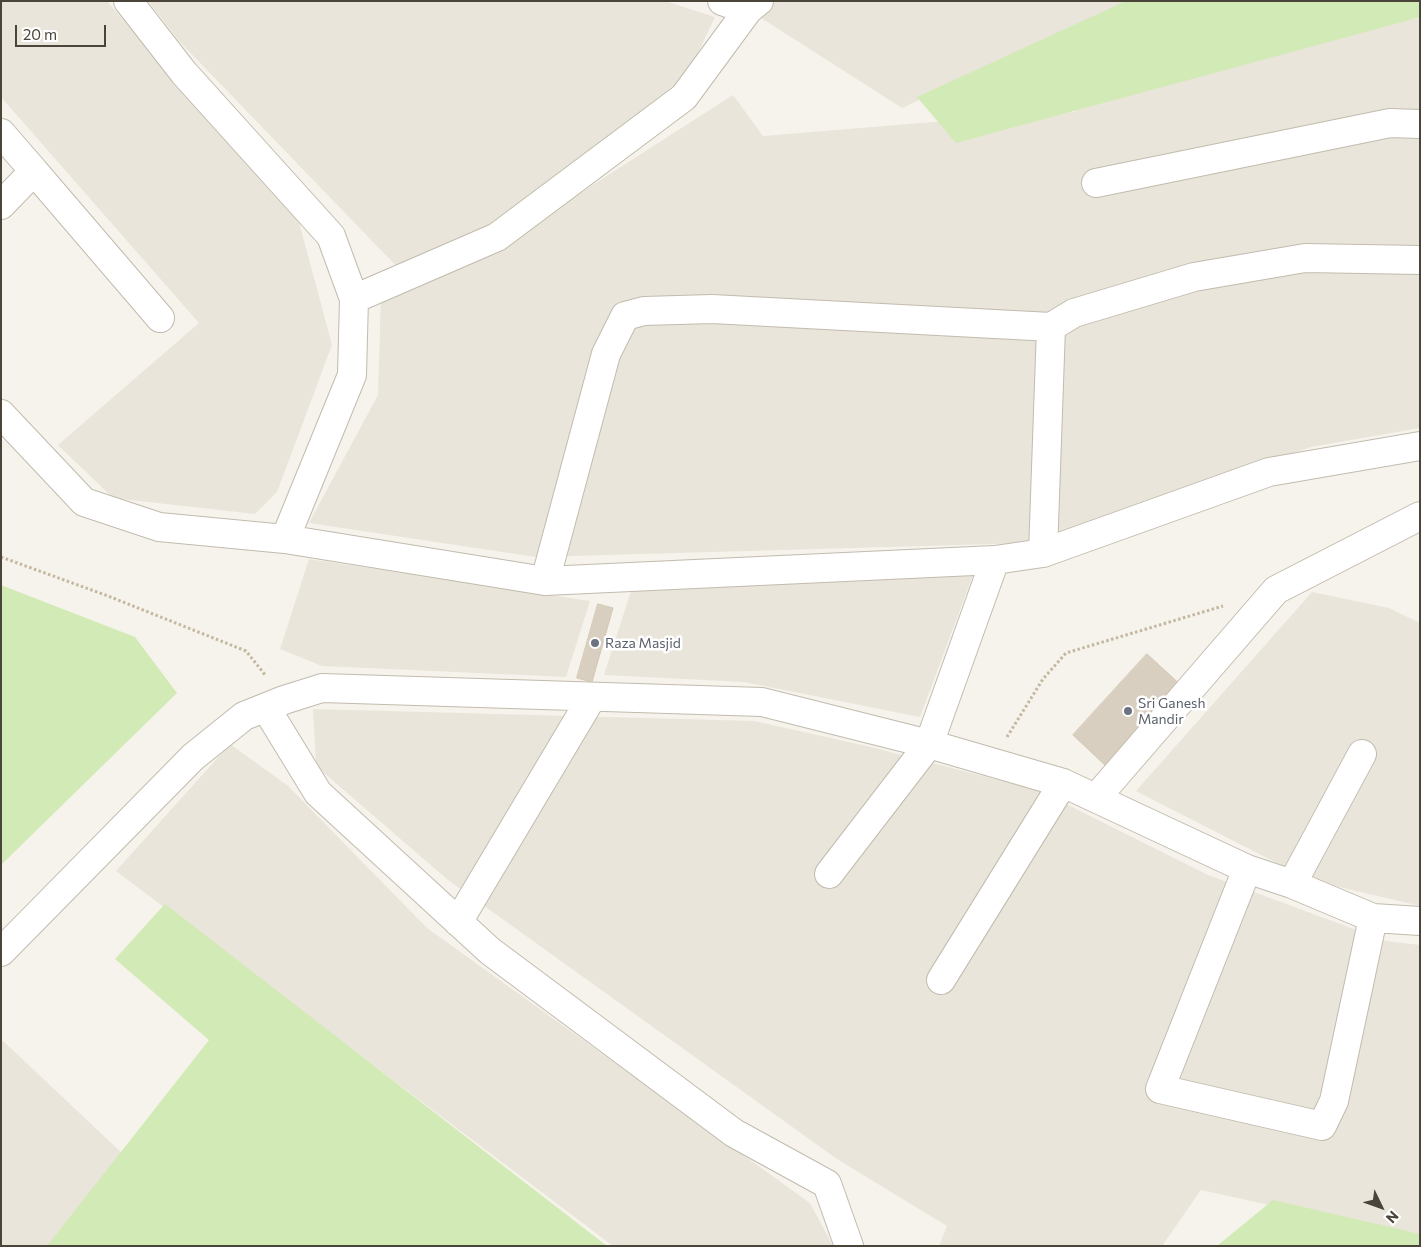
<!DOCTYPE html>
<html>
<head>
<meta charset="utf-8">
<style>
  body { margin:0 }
  #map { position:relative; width:1421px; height:1247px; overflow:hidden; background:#f6f3ec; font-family:Commissioner,sans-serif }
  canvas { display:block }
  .frame { position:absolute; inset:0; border:2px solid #4b4439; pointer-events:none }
  .north { position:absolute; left:1356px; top:1182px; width:50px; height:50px; -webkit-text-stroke:4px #fff; paint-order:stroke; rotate:132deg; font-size:14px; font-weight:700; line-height:20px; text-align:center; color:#4b4439 }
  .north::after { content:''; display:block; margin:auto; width:18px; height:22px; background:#4b4439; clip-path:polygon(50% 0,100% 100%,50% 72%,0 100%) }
  .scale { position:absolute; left:15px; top:25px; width:91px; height:22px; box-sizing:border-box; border:2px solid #4b4439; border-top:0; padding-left:6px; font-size:15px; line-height:18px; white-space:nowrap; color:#4b4439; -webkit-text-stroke:4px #fff; paint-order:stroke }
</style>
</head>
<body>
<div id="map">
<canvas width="1421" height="1247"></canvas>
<div class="frame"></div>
<div class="north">N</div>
<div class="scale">20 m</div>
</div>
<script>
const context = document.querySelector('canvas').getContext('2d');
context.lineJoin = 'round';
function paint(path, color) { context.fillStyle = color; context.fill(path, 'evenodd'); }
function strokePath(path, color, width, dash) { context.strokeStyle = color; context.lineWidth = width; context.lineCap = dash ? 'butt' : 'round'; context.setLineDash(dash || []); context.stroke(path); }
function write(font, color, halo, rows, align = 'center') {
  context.font = font + ' Commissioner,sans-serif'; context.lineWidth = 5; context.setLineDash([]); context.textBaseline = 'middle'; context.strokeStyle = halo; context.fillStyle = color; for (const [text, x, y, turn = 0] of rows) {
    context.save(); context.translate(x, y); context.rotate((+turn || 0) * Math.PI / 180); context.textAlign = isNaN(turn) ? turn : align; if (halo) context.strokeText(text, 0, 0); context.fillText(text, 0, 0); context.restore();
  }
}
const residential = new Path2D(`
  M1,1h106l192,221 33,123 -55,147 -22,22 -142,-16 -55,-53 141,-122 -198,-226z
  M148,1h517l50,16 -27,57 -157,128 -130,69 -222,-230z
  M776,1h353l-227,107 -144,-92z
  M1420,18v410l-109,19 -282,96 -493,14 -227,-34 69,-128 3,-101 98,-36 254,-163 30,41 232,-19 80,-5 3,-35z
  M309,559l281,42 -24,76 -244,-11 -42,-17z
  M973,575l-53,142 -176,-35 -140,-7 27,-84z
  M1312,592l77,16 31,15v283l-110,-26 -174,-89z
  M313,709l441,12 117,26 169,44 168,84 178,66 34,4v293l-219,-48 -39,56h-223l8,-20 -110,-67 -389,-279 -132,-114z
  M230,744l58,42 139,142 383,275 23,43h-220l-497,-375z
  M1,1039l175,165 -34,42h-141z`);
const green = new Path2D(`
  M1126,1h294v17h-3l-461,125 -39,-46z
  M1,585l134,52 42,56 -176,172z
  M165,904l442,342h-560l162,-206 -94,-81z
  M1273,1200l147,34v12h-203z`);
const building = new Path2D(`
  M598,604l15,4 -21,74 -15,-4z
  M1147,654l36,33 -75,81 -35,-33z`);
const path = new Path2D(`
  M1,557l107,39 138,55 20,25
  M1007,737l36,-58 23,-26 157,-47`);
const minor = new Path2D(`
  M128,1l56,72 147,163 23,63 -2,76 -67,164
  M722,1l26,9
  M1,133l33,38 -33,34
  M34,171l126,147
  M1096,183l294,-60 30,1
  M354,299l143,-62 187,-140 64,-87 11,-9
  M1,414l83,88 75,25 126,12 260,42 450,-21 48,-7 226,-81 151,-26
  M1043,553l8,-226
  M545,581l61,-227 19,-38 19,-5 68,-2 339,18 23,-14 120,-36 111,-19 115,2
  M266,708l52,85 172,158 244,182 93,51 22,62
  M1096,798l180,-208 144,-74
  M1247,869l-87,220 162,37 12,-25 39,-183
  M829,874l100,-130 66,-184
  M1292,884l70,-130
  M458,922l134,-225
  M1,952l192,-195 51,-41 40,-16 38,-12 440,14 167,42 134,39 184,86 45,15 81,34 47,3
  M941,980l122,-197`);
const markers = [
  [595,643,5,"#6b7280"],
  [1128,711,5,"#6b7280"]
];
const worshipNames = [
  ["Raza Masjid",605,643],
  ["Sri Ganesh",1138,703],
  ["Mandir",1138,719]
];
paint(residential, '#eae5da');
paint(green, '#d2eab5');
paint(building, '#d8cfc1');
strokePath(building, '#d3c7b4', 1);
strokePath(minor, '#c2bbae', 30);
strokePath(path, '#c4b79f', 3, [2.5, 2.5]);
strokePath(minor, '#fff', 28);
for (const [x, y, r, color] of markers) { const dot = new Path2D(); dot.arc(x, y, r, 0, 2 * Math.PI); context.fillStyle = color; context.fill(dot); strokePath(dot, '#fff', 2); }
write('14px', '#5b616d', '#fff', worshipNames, 'left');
</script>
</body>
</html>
